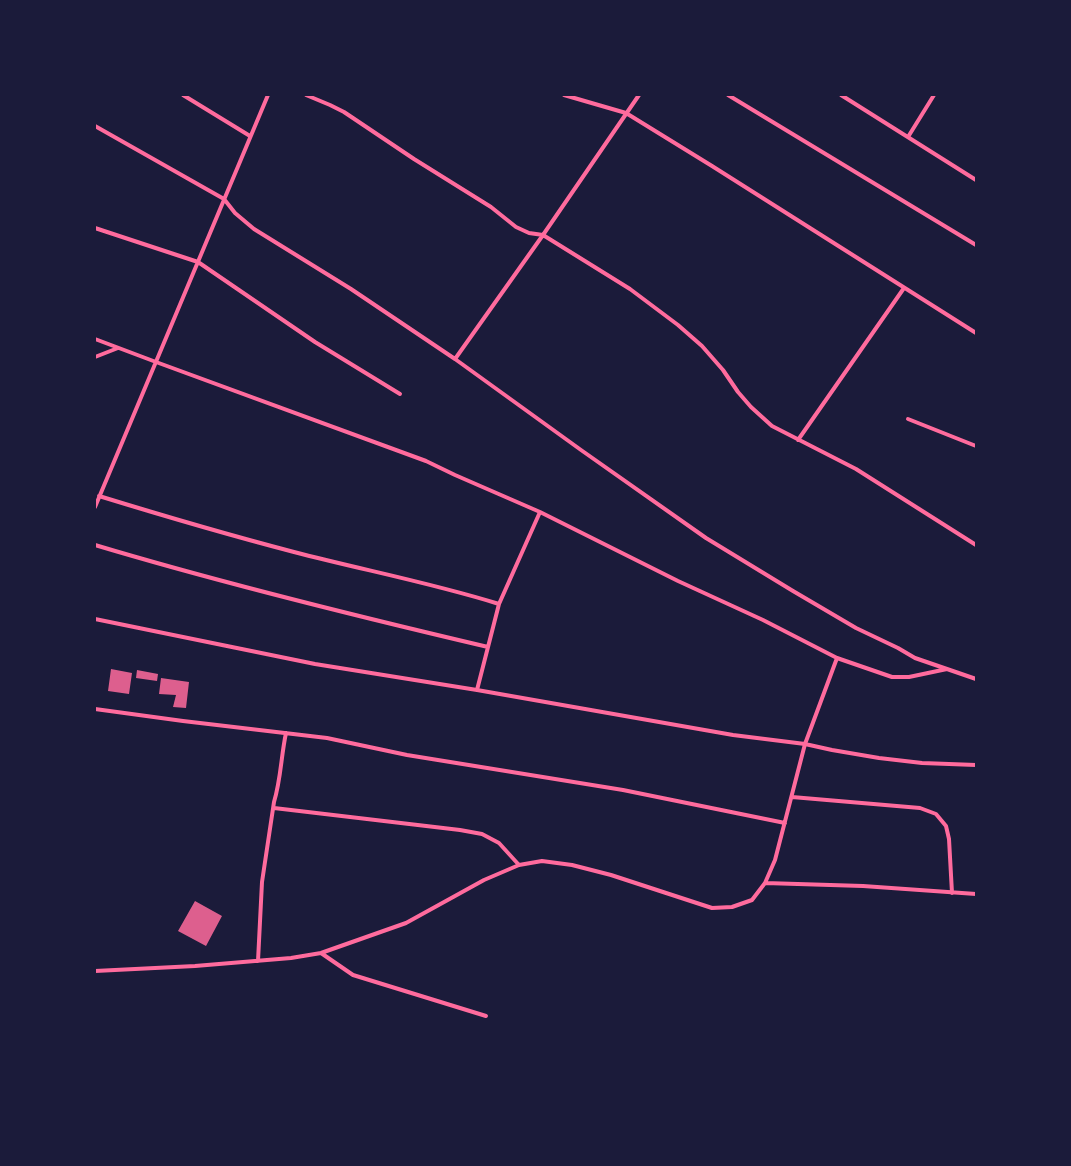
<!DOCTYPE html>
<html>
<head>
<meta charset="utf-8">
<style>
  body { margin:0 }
  #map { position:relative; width:1071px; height:1166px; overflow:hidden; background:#1b1b3a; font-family:Lora,serif }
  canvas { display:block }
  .frame { position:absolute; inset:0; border:96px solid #1b1b3a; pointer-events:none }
</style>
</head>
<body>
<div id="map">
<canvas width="1071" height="1166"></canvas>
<div class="frame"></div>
</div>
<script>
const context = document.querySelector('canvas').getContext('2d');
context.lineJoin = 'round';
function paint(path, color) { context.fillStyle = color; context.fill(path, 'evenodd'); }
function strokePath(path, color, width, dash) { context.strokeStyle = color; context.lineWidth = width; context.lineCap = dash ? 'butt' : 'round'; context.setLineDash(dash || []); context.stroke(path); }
const building = new Path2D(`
  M111,669l21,4 -3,21 -21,-3z
  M137,670l21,4 -1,7 -21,-3z
  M161,678l28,4 -3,26 -13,-1 3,-12 -17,-1z
  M195,901l27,15 -16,30 -28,-15z`);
const minor = new Path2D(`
  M183,95l67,41
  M306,95l24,10 14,7 70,47 77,48 25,20 13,6 14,2 87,54 48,36 24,21 21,24 15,22 13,15 21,19 84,43 120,76
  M564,95l62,18 86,53 264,167
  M728,95l248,150
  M841,95l135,85
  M95,126l129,73 11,14 19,16 97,60 104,70 126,91 125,88 87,53 63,37 42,20 17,10 32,11
  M908,137l26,-42
  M95,228l103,34 117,80 85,52
  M95,339l61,23 270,99 29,14 85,37 138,69 85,39 74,38 55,19h17l38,-8 29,10
  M95,357l23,-9
  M455,359l88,-124 96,-140
  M908,419l68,27
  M798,440l106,-152
  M99,496c65,20 130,39 195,56 69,18 138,31 205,52
  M95,507l173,-412
  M95,545c130,39 261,71 393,102
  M95,619l220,45 162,26 256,45 72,9 27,6 47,8 43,5 54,2
  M477,690l22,-86 41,-92
  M95,709l88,12 144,17 80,17 216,35 162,33
  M792,797l128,11 16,6 10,12 3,13 3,54
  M274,808l186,22 22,4 17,9 20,22
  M765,883l98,3 113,8
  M321,953l32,22 133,41
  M258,961l4,-79 12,-80c7,-23 7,-46 12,-69
  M95,971l100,-5 96,-8 30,-5 85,-30 78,-43 35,-15 23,-4 30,4 39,10 101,33 20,-1 20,-7 13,-17 10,-23 30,-116 32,-86`);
paint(building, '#dd5f8e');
strokePath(minor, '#ff6b9d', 4);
</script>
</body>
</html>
